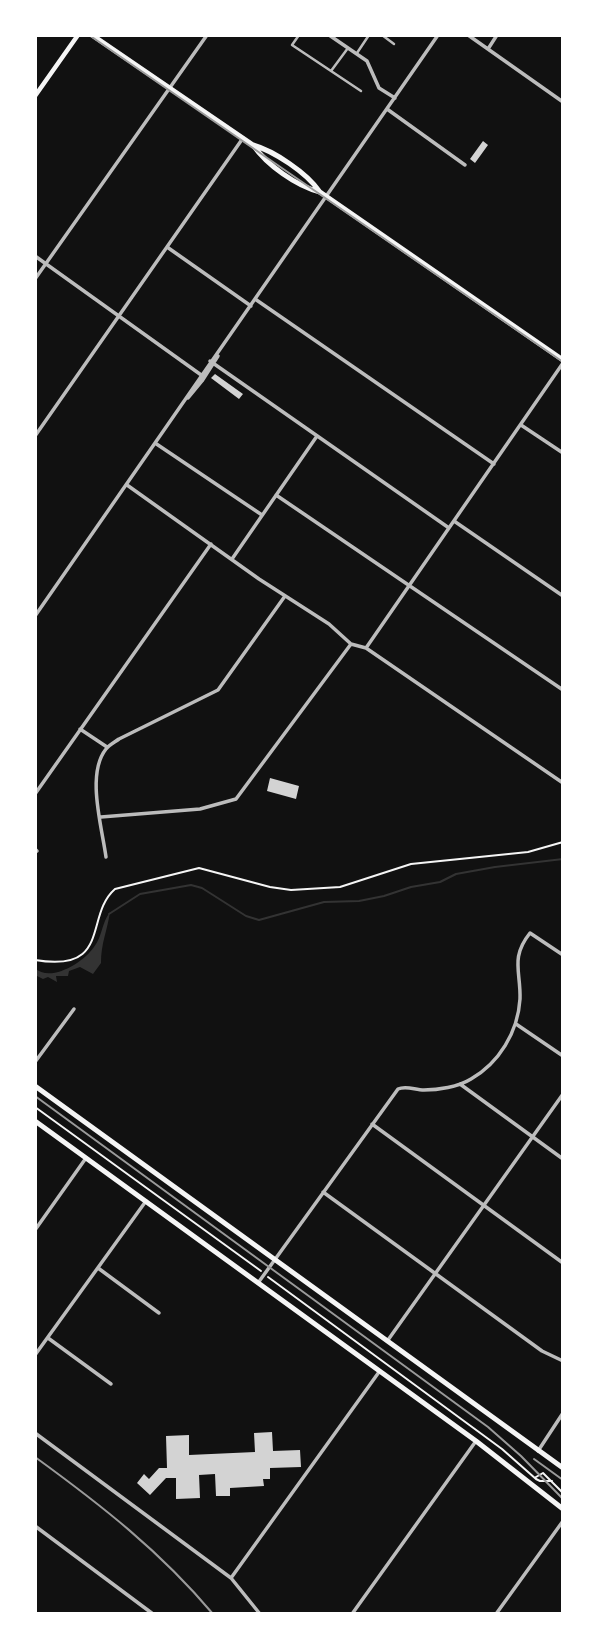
<!DOCTYPE html>
<html>
<head>
<meta charset="utf-8">
<style>
  body { margin:0 }
  #map { position:relative; width:598px; height:1649px; overflow:hidden; background:#111; font-family:"Libre Baskerville",serif }
  canvas { display:block }
  .frame { position:absolute; inset:0; border:37px solid #fff; pointer-events:none }
</style>
</head>
<body>
<div id="map">
<canvas width="598" height="1649"></canvas>
<div class="frame"></div>
</div>
<script>
const context = document.querySelector('canvas').getContext('2d');
context.lineJoin = 'round';
function paint(path, color) { context.fillStyle = color; context.fill(path, 'evenodd'); }
function strokePath(path, color, width, dash) { context.strokeStyle = color; context.lineWidth = width; context.lineCap = dash ? 'butt' : 'round'; context.setLineDash(dash || []); context.stroke(path); }
const water = new Path2D(`
  M110,912c-3,20 -9,31 -9,51l-8,11 -13,-7 -11,4 -1,5h-12l1,6 -9,-5 -5,2 -8,-4v-7c15,15 48,-5 59,-21 8,-10 8,-25 16,-35z`);
const stream = new Path2D(`
  M109,914l31,-20 51,-9 11,3 44,28 13,4 65,-18 35,-1 25,-5 27,-9 29,-5 16,-8 39,-7 68,-8`);
const building = new Path2D(`
  M483,141l5,4 -13,18 -5,-4z
  M215,374l28,20 -4,5 -28,-21z
  M270,778l29,8 -3,13 -29,-8z
  M272,1432l1,19 27,-1 1,17 -31,1v11h-7l1,7 -34,2v8h-14l-1,-22 -16,1 1,23 -24,1v-21h-10l-16,17 -13,-12 7,-9 5,5 10,-11h8l-1,-32 23,-1v20l66,-3 -1,-19z`);
const path = new Path2D(`
  M35,960c77,13 49,-44 80,-71l84,-21 71,19 21,3 49,-3 71,-23 117,-12 35,-10
  M35,1107l226,164
  M268,1277l234,172 34,30 4,2h12
  M536,1477l7,-4 20,20`);
const pedestrian = new Path2D(`
  M299,35l-7,10 69,46
  M382,35l12,9
  M357,53l12,-18
  M331,71l17,-23`);
const minor = new Path2D(`
  M329,35l38,26 12,27 16,10
  M468,35l95,67
  M488,49l9,-14
  M387,109l78,56
  M167,247l84,59
  M35,256l169,121
  M35,279l172,-244
  M255,299l239,165
  M210,361l239,167
  M188,398l14,-17 16,-25
  M521,425l42,28
  M35,436l208,-298
  M155,443l107,72
  M127,485l132,94 70,45 22,20 15,4 197,135
  M276,495l287,195
  M454,521l109,75
  M232,559l85,-123
  M35,616l403,-581
  M366,648l197,-285
  M80,729l27,18
  M35,794l176,-250
  M101,817l99,-8 36,-10 115,-155
  M35,849l2,2
  M106,857c-4,-30 -20,-83 0,-108 3,-4 9,-7 13,-10l99,-49 67,-94
  M516,1024l47,32
  M35,1062l39,-53
  M460,1084l103,75
  M372,1124l191,139
  M323,1192l219,159 21,10
  M35,1230l51,-72
  M98,1268l61,45
  M258,1283l140,-194c8,-4 17,1 26,1 14,0 34,-3 47,-11 28,-16 47,-47 49,-80 1,-27 -10,-41 10,-66l33,22
  M48,1338l63,46
  M388,1340l175,-246
  M35,1355l111,-154
  M35,1433l196,145 29,36
  M538,1451l25,-38
  M35,1526l118,88
  M231,1578l148,-206
  M352,1614l124,-173`);
const tertiary = new Path2D(`
  M496,1614l67,-93`);
const secondary = new Path2D(`
  M35,96l43,-61`);
const primary = new Path2D(`
  M92,35l161,110c21,6 54,28 66,46
  M253,145c14,20 43,41 67,47l243,168`);
const trunk = new Path2D(`
  M35,1086l528,382
  M35,1121l441,320 87,68`);
const tram = new Path2D(`
  M89,35l474,327
  M35,1096l453,331 33,29 42,43
  M534,1459l29,21`);
const rail = new Path2D(`
  M35,1457c66,48 125,94 178,157`);
paint(water, '#333');
strokePath(stream, '#333', 2);
paint(building, '#d3d3d3');
strokePath(path, '#f5f5f5', 2);
strokePath(pedestrian, '#bcbcbc', 2.5);
strokePath(minor, '#bcbcbc', 3.5);
strokePath(tertiary, '#bcbcbc', 3.5);
strokePath(secondary, '#f5f5f5', 4.5);
strokePath(primary, '#f5f5f5', 5);
strokePath(trunk, '#f5f5f5', 5);
strokePath(tram, '#9a9a9a', 2);
strokePath(rail, '#9a9a9a', 2);
</script>
</body>
</html>
